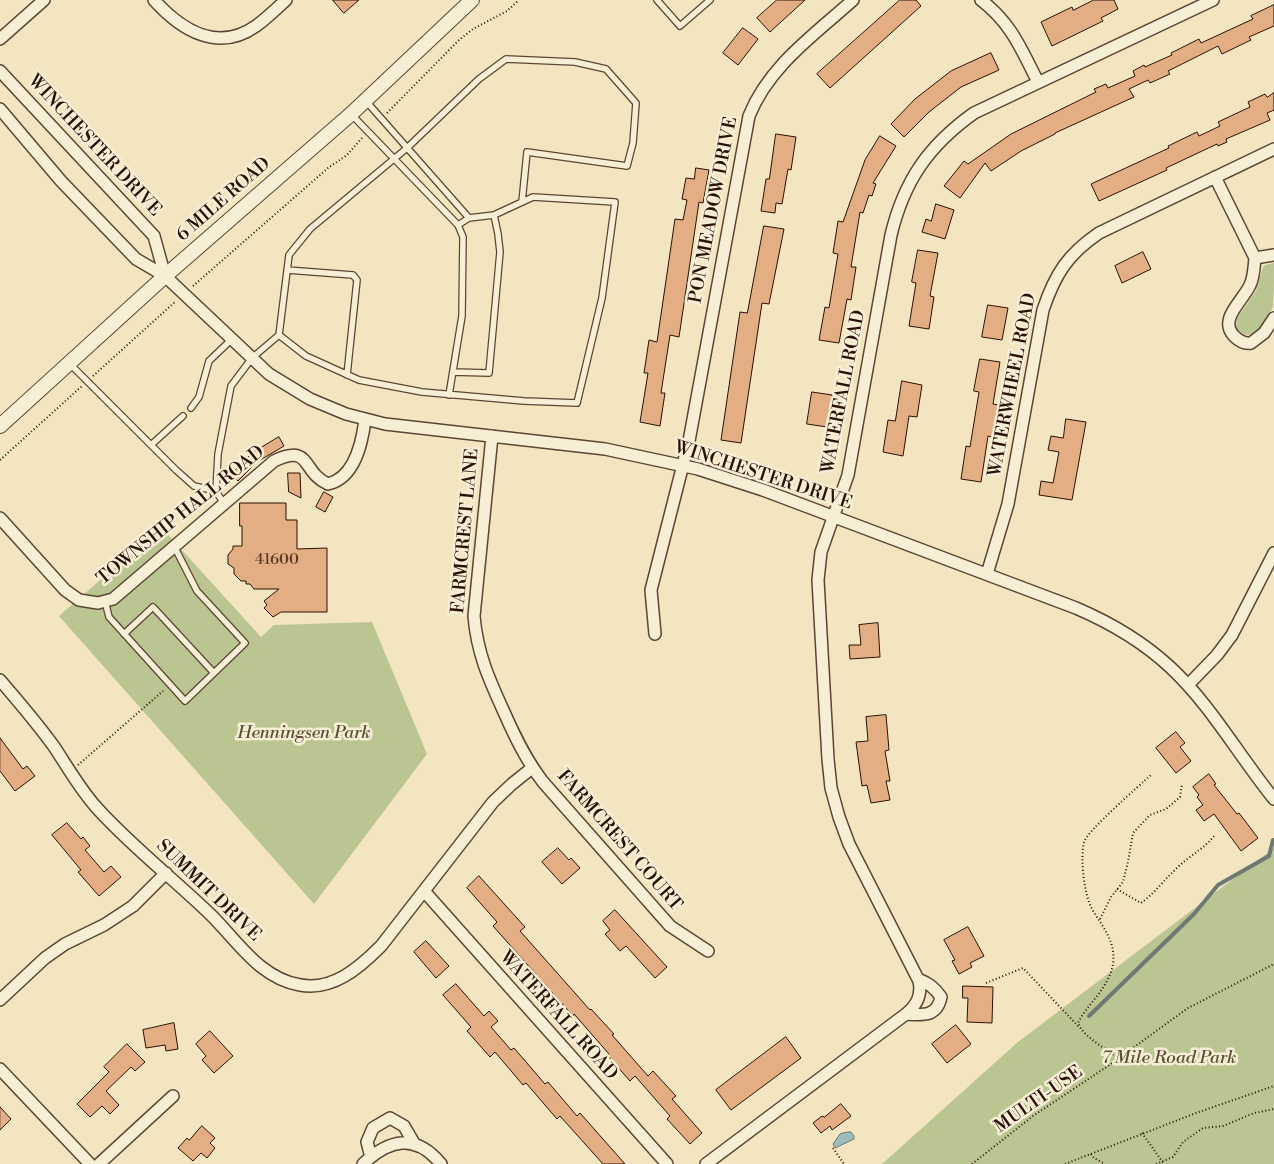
<!DOCTYPE html>
<html>
<head>
<meta charset="utf-8">
<style>
  body { margin:0 }
  canvas { display:block; background:#f2e5c0 }
</style>
</head>
<body>
<canvas width="1274" height="1164"></canvas>
<script>
const context = document.querySelector('canvas').getContext('2d');
context.lineJoin = 'round';
function paint(path, color) { context.fillStyle = color; context.fill(path, 'evenodd'); }
function strokePath(path, color, width, dash) { context.strokeStyle = color; context.lineWidth = width; context.lineCap = dash ? 'butt' : 'round'; context.setLineDash(dash || []); context.stroke(path); }
function write(font, color, halo, rows, align = 'center') {
  context.font = font + ' "Libre Bodoni",serif'; context.lineWidth = 5; context.setLineDash([]); context.textBaseline = 'middle'; context.strokeStyle = halo; context.fillStyle = color; for (const [text, x, y, turn = 0] of rows) {
    context.save(); context.translate(x, y); context.rotate((+turn || 0) * Math.PI / 180); context.textAlign = isNaN(turn) ? turn : align; if (halo) context.strokeText(text, 0, 0); context.fillText(text, 0, 0); context.restore();
  }
}
const green = new Path2D(`
  M1274,263c0,9 0,36 -1,43 -2,7 -15,27 -21,28 -11,4 -18,-7 -15,-16l19,-27 7,-24 2,-2z
  M161,527l100,110 13,-12 98,-3 55,132 -113,150 -255,-288z
  M1274,848v316h-392l136,-122z`);
const water = new Path2D(`
  M848,1132h3l3,4v3l-19,9 -2,-4 7,-10z`);
const stream = new Path2D(`
  M1089,1016l105,-102 24,-29 51,-29 4,-16`);
const building = new Path2D(`
  M333,0h26l-15,13z
  M777,0h28l-35,32 -13,-14z
  M900,0h16l5,6 -91,82 -13,-14z
  M1094,0h20l4,9 -17,9 2,3 -51,25 -11,-24 31,-15 1,3z
  M1274,5v21l-25,11 2,3 -29,14 -4,-8 -50,25 2,3 -20,9 -2,-3 -19,9 5,8 -79,36v1l-34,17 -30,20 -6,-8 -25,35 -16,-12 20,-25 4,3 43,-30 85,-42 -2,-3 12,-5 2,4 27,-12 -2,-5 11,-6 1,2 27,-12 -1,-2 28,-14 2,4 52,-24 -2,-3z
  M743,28l15,11 -20,26 -15,-12z
  M991,53l8,17 -38,17 -32,25 -25,25 -13,-13 24,-25 36,-28z
  M1274,93v17l-7,3 3,7 -44,19 1,3 -9,4 -1,-2 -51,24 1,2 -68,31 -8,-17 78,-36 -1,-2 29,-14 2,4 21,-10 -2,-4 32,-15 -2,-5 17,-8 2,3z
  M776,134l20,3 -5,33 -3,-1 -6,35 -6,-1 -1,10 -14,-2 5,-32h3z
  M880,136l16,10 -23,37 3,1 -4,12 -3,-1 -6,18 -3,-1 -9,55h5l-5,33 -4,-1 -8,44 -20,-3 6,-33 4,1 9,-54 -5,-1 5,-32 5,1 22,-62z
  M696,168l13,2 -6,33 -4,-1 -20,135 -9,-2 -9,58h4l-5,33 -20,-4 8,-49h-4l5,-33 8,2 18,-123 8,1 4,-20 -5,-1 4,-21 8,1z
  M936,204l18,6 -9,29 -23,-7 4,-13 5,2z
  M764,226l20,3 -15,75 -7,-1 -21,140 -20,-3 19,-128 7,1z
  M918,250l20,3 -8,43 4,1 -5,32 -20,-3 7,-43 -4,-1z
  M1143,252l8,17 -29,14 -7,-17z
  M988,305l20,3 -6,32 -20,-3z
  M980,359l20,3 -7,42 5,1 -6,32 -4,-1 -7,46 -20,-3 5,-33 4,1 9,-55 -5,-1z
  M902,381l20,4 -5,32 -8,-1 -6,40 -20,-4 5,-32 7,1z
  M812,392l20,3 -5,32 -20,-3z
  M1066,419l20,3 -14,78 -33,-5 2,-14 12,2 6,-31 -11,-2 3,-14 12,2z
  M279,437l5,9 -27,16 -19,19 -7,-7 21,-21z
  M288,473h12l1,25 -12,-6z
  M324,492l9,5 -8,15 -9,-5z
  M240,503h46v17h11v29l30,-1v64h-46l-8,5 -9,-9 3,-3 -3,-4 15,-12h-25l-4,-5h-4v-3h-5l-7,-7v-6l-6,-4v-9l5,-6v-3h9v-20h-2z
  M878,623l2,34 -30,2 -1,-14h12l-2,-20z
  M886,715l3,35 -4,1 5,30h-4l4,19 -19,3 -4,-18 -5,1 -6,-44 12,-1 -2,-24z
  M1176,732l9,11 -5,4 11,14 -15,12 -20,-25z
  M0,738l23,31 4,-3 8,10 -20,15 -15,-20z
  M1209,774l7,10 -2,1 23,29 2,-1 19,25 -17,13 -27,-37 -10,7 -8,-11 7,-5 -6,-8 2,-2 -6,-8z
  M67,823l14,16 2,-2 7,9 -5,4 19,22 7,-6 10,11 -22,19 -21,-24 3,-2 -29,-35z
  M558,848l11,12 2,-2 9,10 -18,16 -20,-22z
  M479,876l46,51 -5,4 8,9 62,70 1,-1 23,25 -2,1 36,41 5,-5 23,25 -4,3 30,34 -12,11 -23,-25 3,-3 -35,-40 -5,5 -23,-26 2,-1 -35,-40 -1,2 -80,-90 4,-4 -30,-34z
  M615,910l52,57 -12,11 -29,-32 -6,5 -15,-17 5,-4 -7,-9z
  M968,927l16,29 -14,7 2,4 -13,7 -7,-13 3,-1 -11,-20z
  M426,941l23,25 -13,12 -22,-26z
  M456,984l28,32 5,-5 9,10 -7,6 20,23 3,-2 31,36 3,-2 29,34 3,-3 45,51h-22l-43,-48 -3,3 -31,-36 -3,2 -28,-33 -5,5 -23,-26 4,-4 -28,-32z
  M963,986l30,1 -1,36 -25,-1 1,-24h-5z
  M174,1023l4,26 -12,2 -1,-6 -19,3 -3,-18z
  M956,1025l15,19 -24,19 -15,-19z
  M210,1031l23,25 -19,17 -12,-13 4,-4 -10,-12z
  M786,1037l15,21 -70,52 -15,-20z
  M127,1044l18,18 -10,9 -4,-4 -25,24 13,14 -9,9 -8,-8 -12,11 -13,-13 32,-32 -5,-5z
  M841,1104l10,12 -19,14 -2,-4 -9,7 -8,-10 9,-7 2,1z
  M0,1107l11,12 -11,11z
  M202,1126l13,12 -5,5 5,5 -8,10 -6,-5 -8,8 -15,-13 9,-10 2,2z`);
const path = new Path2D(`
  M387,113l72,-73 14,-11 34,-18 12,-11
  M193,286l135,-118 19,-13 15,-17
  M93,376l83,-75
  M0,460l82,-74
  M78,765l85,-74
  M1117,889l24,14c13,-9 23,-23 34,-33 12,-13 28,-20 39,-34
  M1100,919l11,-22 12,-15 5,-20 5,-29 17,-18 16,-6 14,-12 2,-13
  M986,983l37,-15 56,59
  M1119,1059c-11,-9 -37,-23 -41,-36 10,-20 31,-35 35,-59 3,-23 -10,-36 -21,-55 -8,-15 -12,-51 -8,-67 3,-11 56,-57 67,-67
  M1142,1133l22,31
  M833,1148l11,16
  M1091,1154l3,4 11,6
  M972,1164l61,-48 75,-50 80,-58 86,-44
  M1065,1164l131,-51 78,-27
  M1156,1164l17,-7 10,-15 20,-14 20,-2 31,-13 20,-4`);
const service = new Path2D(`
  M657,0l23,26 30,-26
  M351,114l107,111 11,-7 -104,-118
  M469,218l25,-3 39,-18 82,5 -13,96 -25,105 -53,-2 -102,-9 -63,-12 -53,-24 -27,-21 10,-80 21,-26 97,-81 72,-69 27,-20 69,3 31,7 30,34 -3,40 -6,23 -100,-14 -5,50
  M287,270l66,5 4,5 -10,95
  M69,363l107,107 18,16 22,5
  M453,372l36,1 11,-121 -2,-18 -4,-19
  M449,395l13,-79 1,-79 -5,-12
  M191,408l8,-11 10,-36 23,-22
  M151,445l32,-29
  M224,504l-8,-13 2,-37 13,-68 21,-28 27,-23
  M105,601l4,16 76,84 60,-58 -48,-52 -23,-45
  M124,634l29,-27 61,66`);
const minor = new Path2D(`
  M154,0c27,30 64,53 102,26 11,-8 20,-17 30,-26
  M981,0c31,24 40,49 57,82
  M0,39l44,-39
  M0,71l154,165 11,40
  M0,109l61,72 75,78 29,17 104,98 41,25 36,15 39,10 220,25 93,20 65,21 313,118c35,15 66,33 94,59 41,38 69,89 104,132
  M1215,177l40,81
  M1274,255l-19,3c-1,9 -1,19 -5,27 -7,16 -32,34 -16,51 5,5 10,8 17,7l13,-10 10,-15
  M492,436l-18,180c3,37 15,63 30,96 11,25 22,48 39,70l127,144 38,25
  M0,518l65,72 14,10 19,3 15,-4 161,-138c38,-18 27,11 54,23 27,-6 34,-41 37,-64
  M987,574l21,-70 35,-194c12,-36 25,-56 56,-77l175,-84
  M655,634l-4,-44 38,-149 60,-325c20,-50 65,-81 104,-116
  M0,680c19,22 38,44 55,68 13,20 25,41 41,59 36,40 78,72 116,109 26,26 49,63 88,69 33,6 59,-17 81,-39l112,-144 19,-18 20,-16
  M1188,685l29,-30 15,-20 42,-82
  M424,891l243,273
  M0,1000l45,-42 20,-14 39,-19 29,-19 33,-33
  M906,1014c17,1 31,3 35,-17 -7,-10 -13,-14 -23,-18
  M0,1069l90,95
  M371,1157l-4,-15 6,-14 17,-10 14,8 11,19
  M99,1164l74,-68
  M363,1164c26,-25 53,-31 78,0
  M706,1164l200,-150c11,-9 16,-19 13,-33l-70,-137 -10,-27 -8,-29 -3,-29 -10,-179 3,-28 27,-77 43,-240c13,-54 37,-89 83,-122l239,-113`);
const tertiary = new Path2D(`
  M0,426l165,-150 186,-162 121,-114`);
const numberNames = [
  ["41600",277,560]
];
const streetNames = [
  ["WINCHESTER DRIVE",94,146,47],
  ["6 MILE ROAD",224,200,-41],
  ["PON MEADOW DRIVE",714,210,-79],
  ["WATERWHEEL ROAD",1013,385,-79],
  ["WATERFALL ROAD",844,392,-79],
  ["WINCHESTER DRIVE",763,476,18],
  ["TOWNSHIP HALL ROAD",181,516,-39],
  ["FARMCREST LANE",466,531,-85],
  ["FARMCREST COURT",619,841,49],
  ["SUMMIT DRIVE",208,891,44],
  ["WATERFALL ROAD",558,1016,48],
  ["MULTI-USE",1039,1100,-35]
];
const parkNames = [
  ["Henningsen Park",304,734],
  ["7 Mile Road Park",1169,1059]
];
paint(green, '#bbc592');
paint(water, '#9dbdba');
strokePath(water, '#6f7872', 1);
strokePath(stream, '#6f7872', 4);
paint(building, '#e4ae84');
strokePath(building, '#2b1006', 1);
strokePath(service, '#5d4534', 8);
strokePath(minor, '#5d4534', 14);
strokePath(tertiary, '#5d4534', 16);
strokePath(path, '#2b1006', 2, [1, 2.5]);
strokePath(service, '#f7eed6', 5.5);
strokePath(minor, '#f7eed6', 11);
strokePath(tertiary, '#f7eed6', 14);
write('15px', '#593826', null, numberNames);
write('18px', '#2b1006', '#f7eed6', streetNames);
write('italic 18px', '#5d4f37', '#f7eed6', parkNames);
</script>
</body>
</html>
